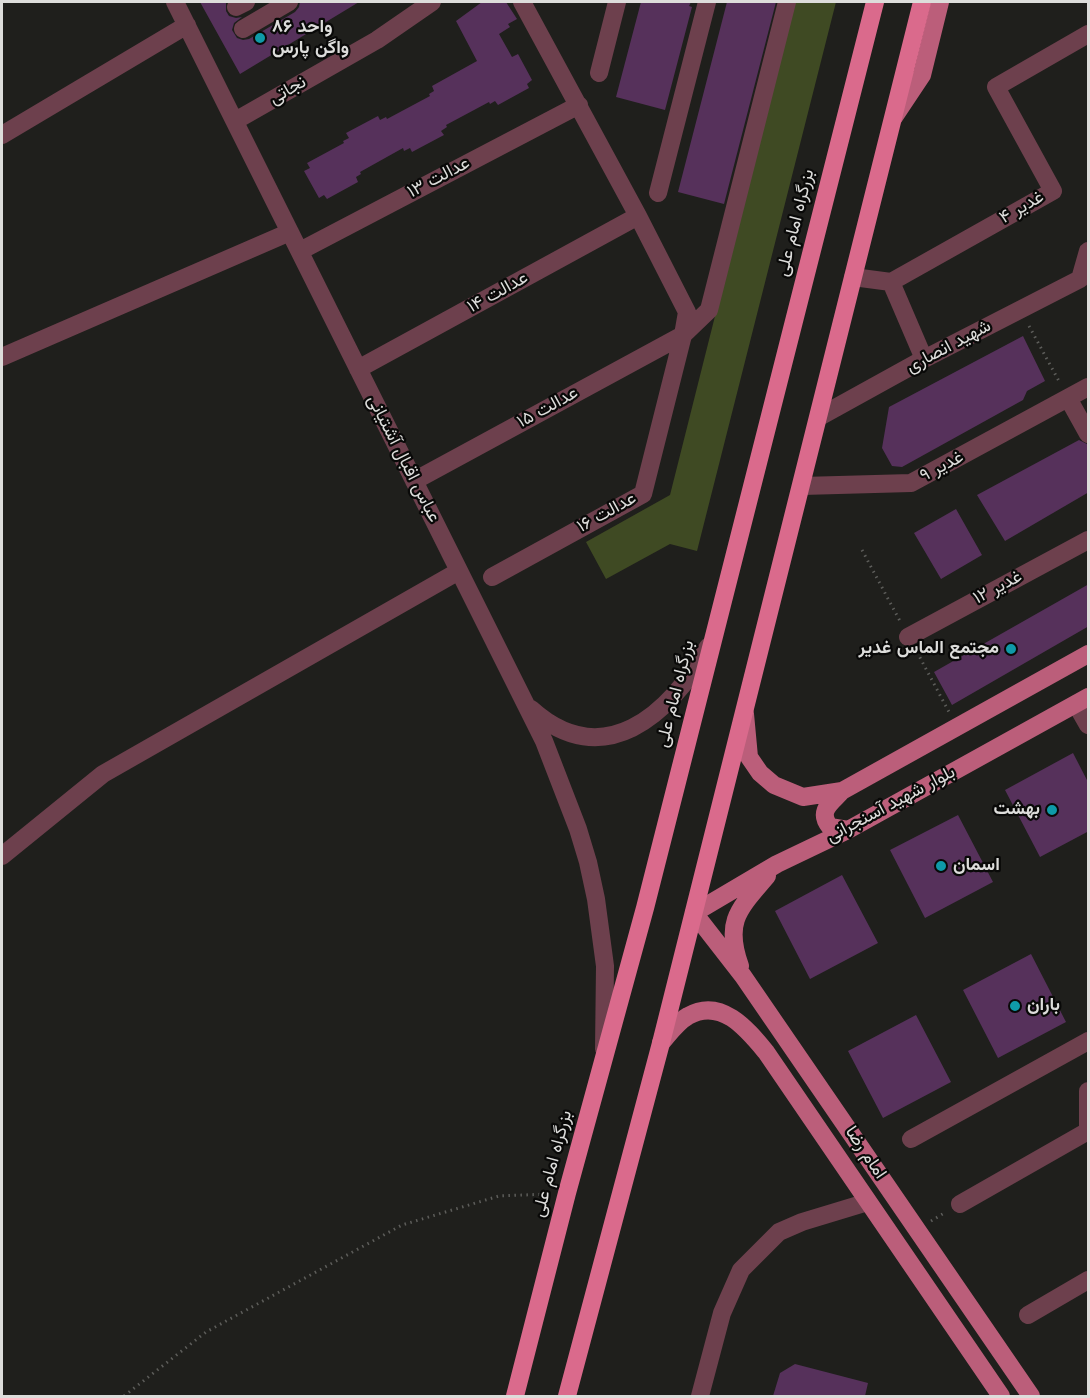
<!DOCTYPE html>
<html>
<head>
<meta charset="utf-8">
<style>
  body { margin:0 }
  #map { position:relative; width:1090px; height:1398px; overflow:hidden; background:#1f1f1c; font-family:Jost,sans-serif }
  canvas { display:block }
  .frame { position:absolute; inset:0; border:3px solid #dddddb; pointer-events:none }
</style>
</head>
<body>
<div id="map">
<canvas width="1090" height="1398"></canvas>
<div class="frame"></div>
</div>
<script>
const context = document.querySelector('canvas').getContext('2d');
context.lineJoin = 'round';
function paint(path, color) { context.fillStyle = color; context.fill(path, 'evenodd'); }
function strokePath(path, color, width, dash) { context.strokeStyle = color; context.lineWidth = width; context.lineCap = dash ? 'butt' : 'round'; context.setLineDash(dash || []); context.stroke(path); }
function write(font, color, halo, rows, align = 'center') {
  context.font = font + ' Jost,Vazirmatn,sans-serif'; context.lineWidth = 4.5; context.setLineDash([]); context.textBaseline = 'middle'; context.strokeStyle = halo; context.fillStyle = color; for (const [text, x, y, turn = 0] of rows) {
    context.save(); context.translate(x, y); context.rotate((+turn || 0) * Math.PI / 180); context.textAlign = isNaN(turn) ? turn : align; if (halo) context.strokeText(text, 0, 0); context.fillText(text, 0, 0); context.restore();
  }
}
const green = new Path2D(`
  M794,2h42l-139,549 -27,-7 -64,35 -20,-37 84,-47z`);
const building = new Path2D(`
  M200,2h26v9l3,5 7,2 6,-1 -8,6 -2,7 5,8 6,2 6,-1 46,-27 4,-5 1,-5h59l-119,72z
  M482,2h24l11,17 -9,5 2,3 -11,7 13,23 6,-3 14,26 -5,4 2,4 -31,17 -3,-4 -5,3 -1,-2 -43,23 1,2 -6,4 3,4 -32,17 -2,-4 -6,3 -1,-3 -43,24 1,2 -5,3 2,5 -31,17 -3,-4 -5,3 -15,-27 6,-3 -3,-5 37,-20 -1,-2 6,-3 -3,-5 32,-17 2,4 6,-3 1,2 43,-23 -1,-2 5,-3 -2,-5 45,-25 -21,-40z
  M641,2h50l-2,4 3,1 -27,103 -49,-13z
  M727,2h49l-52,202 -46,-12z
  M1023,336l22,45 -18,10 -4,9 -121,67 -10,-1 -10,-18 7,-41z
  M1079,440l10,5v47l-84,49 -28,-46z
  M956,509l26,46 -41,24 -27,-46z
  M1089,584v42l-137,79 -18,-33z
  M1073,753l16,31v47l-49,26 -35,-67z
  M958,815l35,67 -68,36 -35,-68z
  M842,875l36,68 -68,36 -35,-68z
  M1031,954l35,68 -68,36 -35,-68z
  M916,1015l35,67 -68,36 -35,-67z
  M795,1364l73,19 -3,13h-92l7,-23z`);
const path = new Path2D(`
  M1029,326l31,57
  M862,550l39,73
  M917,652l32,60
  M931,1221l15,-9
  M124,1396l82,-64 196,-107 97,-29 49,-2`);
const minor = new Path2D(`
  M175,2l369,739 34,88 10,33 8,37 9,67 -1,83
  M236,7l10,-5
  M243,29l46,-27
  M599,73l18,-71
  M235,121l142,-81 55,-38
  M2,135l185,-110
  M658,193l49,-191
  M300,251l279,-146
  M853,277l38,5 162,-91 -57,-104 92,-53
  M891,282l33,77
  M2,357l288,-125
  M358,369l280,-153
  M1068,398l20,36
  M819,417l105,-58 156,-80 8,-28
  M414,481l269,-146 26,-25 78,-308
  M802,486l109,-3 177,-96
  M492,577l151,-83 40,-159 4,-23 -49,-96 -116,-214
  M908,637l180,-97
  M1076,704l12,21
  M531,709c72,65 139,6 177,-62
  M2,856l101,-82 356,-203
  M1088,1091v41
  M911,1139l177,-98
  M960,1204l128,-73
  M1028,1315l60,-35
  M700,1396l22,-83 19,-43 38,-38 23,-10 66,-20`);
const major = new Path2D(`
  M894,117l28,-42 18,-73
  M745,714l4,43 11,16 14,12 29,12 39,-6 246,-137
  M842,791c-11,12 -25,20 -12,36l18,3
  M740,966c-16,-45 -1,-57 27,-90
  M661,1043c8,-9 16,-21 27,-27 33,-19 59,13 78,36l235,344
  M1031,1396l-288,-420 -49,-63 83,-49 71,-34 240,-133`);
const highway = new Path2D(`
  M515,1396l52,-203 78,-285 230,-906
  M567,1396l94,-353 261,-1041`);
const markers = [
  [260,38,6,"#0f9aa8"],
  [1011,649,6,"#0f9aa8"],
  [1052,810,6,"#0f9aa8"],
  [941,866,6,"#0f9aa8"],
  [1015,1006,6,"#0f9aa8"]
];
const poiNames = [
  ["۸۶ واحد",272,28],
  ["واگن پارس",272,49],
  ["مجتمع الماس غدیر",999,649,"right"],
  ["بهشت",1040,810,"right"],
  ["اسمان",953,866],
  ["باران",1027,1006]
];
const streetNames = [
  ["نجاتی",288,91,-30],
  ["عدالت ۱۳",439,178,-28],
  ["غدیر ۴",1022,208,-30],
  ["بزرگراه امام علی",796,223,-76],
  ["عدالت ۱۴",498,293,-29],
  ["شهید انصاری",949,347,-28],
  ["عدالت ۱۵",548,408,-29],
  ["عباس اقبال آشتیانی",403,459,63],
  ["غدیر ۹",942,467,-28],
  ["عدالت ۱۶",607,513,-29],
  ["غدیر ۱۲",998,588,-28],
  ["بزرگراه امام علی",676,694,-76],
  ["بلوار شهید آسنجرانی",891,805,-28],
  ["امام رضا",865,1153,56],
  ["بزرگراه امام علی",553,1164,-75]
];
paint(green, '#3f4a23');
paint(building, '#56315b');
strokePath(path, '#5d5d5a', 3, [1.5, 4.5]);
strokePath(minor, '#6d404d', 18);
strokePath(major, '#bb5e7a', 18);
strokePath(highway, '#da6a8c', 18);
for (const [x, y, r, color] of markers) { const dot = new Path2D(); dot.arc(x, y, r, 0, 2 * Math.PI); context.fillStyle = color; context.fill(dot); strokePath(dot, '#090908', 2); }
write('bold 18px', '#dddddb', '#090908', poiNames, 'left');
write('18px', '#dddddb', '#090908', streetNames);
</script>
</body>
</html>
